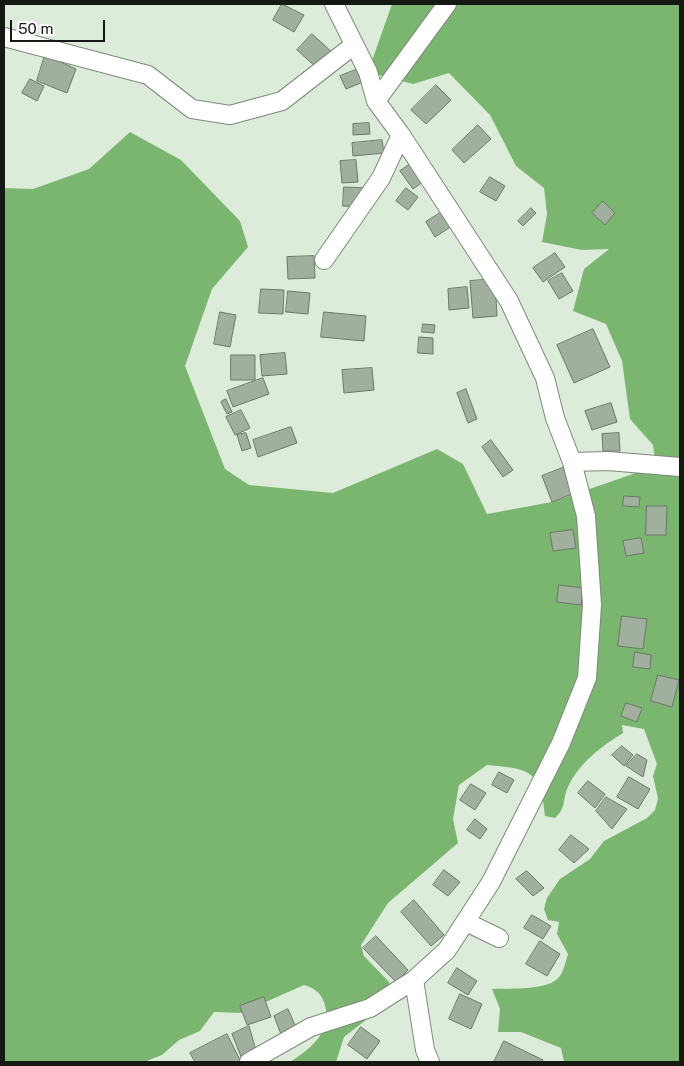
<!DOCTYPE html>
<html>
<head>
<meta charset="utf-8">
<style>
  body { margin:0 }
  #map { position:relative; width:684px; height:1066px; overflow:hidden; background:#ddecda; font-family:"Public Sans",sans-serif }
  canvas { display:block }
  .frame { position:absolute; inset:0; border:5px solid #141913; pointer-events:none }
  .scale { position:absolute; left:10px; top:20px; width:95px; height:22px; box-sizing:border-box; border:2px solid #141913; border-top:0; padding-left:6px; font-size:15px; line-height:18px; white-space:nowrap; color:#141913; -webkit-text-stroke:4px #fff; paint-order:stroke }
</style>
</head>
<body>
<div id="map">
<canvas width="684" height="1066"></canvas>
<div class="frame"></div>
<div class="scale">50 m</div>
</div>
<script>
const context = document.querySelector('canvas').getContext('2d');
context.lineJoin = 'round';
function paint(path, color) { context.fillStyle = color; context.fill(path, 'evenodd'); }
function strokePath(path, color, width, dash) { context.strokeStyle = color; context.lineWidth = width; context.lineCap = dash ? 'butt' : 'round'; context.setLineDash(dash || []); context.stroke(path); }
const forest = new Path2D(`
  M392,4h288v1058h-116l-3,-14 -40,-16h-23l2,-23 -8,-20c17,-1 58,2 68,-13 4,-6 6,-16 8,-22l-11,-20 2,-12 -11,-2 -4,-11 3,-11 13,-19 30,-20 14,-18 43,-23 8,-8 3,-11 -5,-23 4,-12 -13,-35 -22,-4 1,8c-21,13 -44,30 -55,54 -6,13 -1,20 -13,31l-10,-2c-4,-47 -16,-47 -58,-51l-28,20 -6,34 5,24 -70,60 -27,42 3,11 25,26 4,17 -49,38 -8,25h-46c21,-13 44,-32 34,-60 -4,-10 -10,-14 -20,-17l-63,28 -27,-1 -14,19 -21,9 -17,15 -18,7h-140v-874l29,1 56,-20 41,-37 51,28 59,61 8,26 -36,42 -27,77 40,103 24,16 84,8 104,-44 26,15 24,50 65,-12 104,-36 -3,-21 -23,-26 -8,-58 -16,-37 -33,-13 11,-42 25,-20 -27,1 -40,-8 5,-28 -3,-26 -28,-22 -26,-51 -41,-42 -36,11 -45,-12z`);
const building = new Path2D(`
  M282,4l22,11 -10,17 -21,-12z
  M312,34l21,19 -15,16 -21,-19z
  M45,55l31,14 -9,24 -30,-12z
  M358,69l5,13 -17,7 -6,-13z
  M30,79l14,7 -7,15 -15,-8z
  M436,85l15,15 -25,24 -15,-14z
  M369,123l1,11 -17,1v-11z
  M478,125l13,14 -27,24 -12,-13z
  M382,140l2,13 -31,3 -1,-13z
  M356,160l2,22 -16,1 -2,-22z
  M415,161l12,18 -14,10 -13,-18z
  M490,177l15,9 -9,15 -16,-9z
  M344,187l27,1 -1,19 -27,-1z
  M406,188l12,9 -10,13 -12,-9z
  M603,201l12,12 -10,12 -13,-12z
  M531,208l5,5 -13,13 -5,-5z
  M446,209l9,15 -20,13 -9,-15z
  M555,253l10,14 -22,15 -10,-14z
  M314,256l1,22 -27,1 -1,-22z
  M562,273l11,18 -14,8 -11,-18z
  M495,279l2,37 -24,2 -3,-37z
  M467,287l2,21 -20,2 -1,-21z
  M261,289l23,1 -1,24 -24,-1z
  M288,291l22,2 -2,21 -22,-2z
  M220,312l16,3 -6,32 -16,-3z
  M324,312l42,4 -2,25 -43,-4z
  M423,324l12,1 -1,8 -12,-1z
  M593,329l17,38 -36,16 -17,-38z
  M419,337l14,1v16l-15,-1z
  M285,353l2,21 -25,2 -2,-21z
  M231,355h24v25h-24z
  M372,368l2,22 -30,3 -2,-23z
  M263,378l6,16 -36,13 -6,-16z
  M466,389l11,30 -9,4 -11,-30z
  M226,399l6,13 -5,2 -6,-12z
  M611,403l6,19 -25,8 -7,-19z
  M241,410l9,18 -15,7 -9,-18z
  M291,427l6,16 -39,14 -5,-17z
  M246,433l5,15 -9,3 -5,-16z
  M619,433l1,18h-17l-1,-17z
  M491,440l22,30 -10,7 -21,-30z
  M565,467l10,26 -23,9 -10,-26z
  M624,496l16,1 -1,10 -16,-1z
  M647,506h20l-1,29h-20z
  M573,530l3,18 -23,3 -3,-18z
  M641,538l3,15 -18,3 -3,-15z
  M559,585l24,3 -2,17 -24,-3z
  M622,616l25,3 -4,30 -25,-3z
  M635,652l16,3 -1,14 -17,-2z
  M658,675l21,5 -7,27 -21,-6z
  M626,703l16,5 -5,14 -16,-6z
  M622,746l11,9 -9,11 -12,-11z
  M637,754l10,6 -4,17 -17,-11z
  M499,772l15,8 -7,13 -15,-8z
  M629,777l21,12 -12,20 -21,-12z
  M588,781l17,13 -10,14 -17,-15z
  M471,784l15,9 -11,17 -15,-10z
  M606,797l21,12 -15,20 -16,-18z
  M475,819l12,10 -7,10 -13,-9z
  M571,835l18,14 -15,14 -15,-13z
  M444,870l16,12 -12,14 -15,-11z
  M527,871l17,17 -11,8 -17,-17z
  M414,900l30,35 -13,11 -30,-34z
  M532,915l19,11 -8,13 -19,-11z
  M376,936l32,34 -12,12 -33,-34z
  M540,941l20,13 -13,22 -21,-12z
  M457,968l20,13 -9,14 -20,-12z
  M460,994l22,10 -11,25 -22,-10z
  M264,997l7,20 -24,8 -7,-19z
  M288,1009l9,21 -15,7 -8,-21z
  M249,1026l8,28 -15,5 -10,-25z
  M361,1027l19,14 -13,18 -19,-14z
  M227,1034l14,28h-46l-5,-9z
  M504,1041l39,19 -1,2h-48z`);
const minor = new Path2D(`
  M4,37l144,38 44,34 38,6 52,-14 72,-56
  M376,101l71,-97
  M324,260l57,-82 20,-43
  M572,462l36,-1 72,6
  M466,922l33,16
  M414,980l11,70 5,12
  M249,1062l62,-35 59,-19 44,-28 33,-30 44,-68 70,-139 26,-65 5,-73 -6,-89 -14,-54 -17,-44 -10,-40 -36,-77 -108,-166 -25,-34 -8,-29 -34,-68`);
paint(forest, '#7bb670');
paint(building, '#a1af9e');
strokePath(building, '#6b7968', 1);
strokePath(minor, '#7c8a7a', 20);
strokePath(minor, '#fff', 18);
</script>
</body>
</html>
